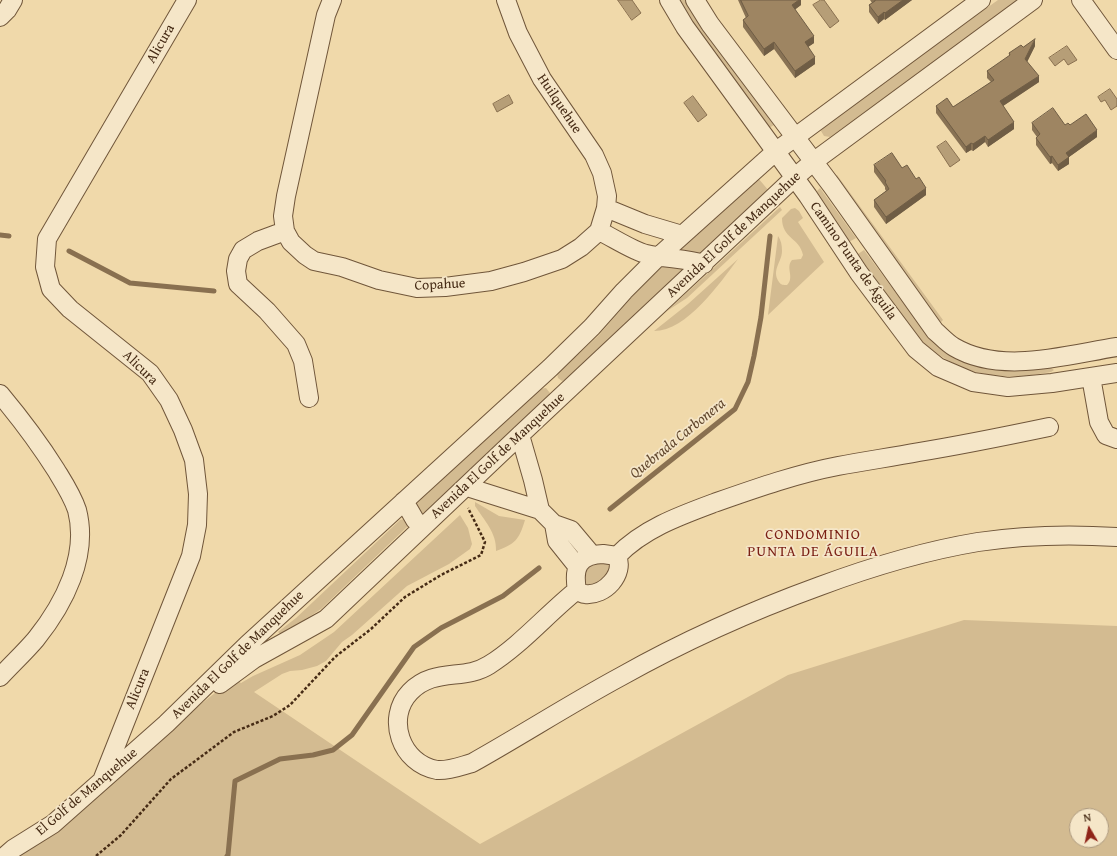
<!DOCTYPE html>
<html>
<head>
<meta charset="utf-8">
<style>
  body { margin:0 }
  #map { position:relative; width:1117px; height:856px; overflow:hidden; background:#f0d9aa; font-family:"Gentium Book Plus",serif }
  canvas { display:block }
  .north { position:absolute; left:1069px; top:808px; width:40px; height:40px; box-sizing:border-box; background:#f5e6c8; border:1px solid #af9b80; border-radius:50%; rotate:351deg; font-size:11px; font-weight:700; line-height:16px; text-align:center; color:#462b15 }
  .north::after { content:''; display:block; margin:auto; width:14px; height:18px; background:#8f2418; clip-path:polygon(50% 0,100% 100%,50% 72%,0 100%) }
</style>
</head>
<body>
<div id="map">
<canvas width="1117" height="856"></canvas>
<div class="north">N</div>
</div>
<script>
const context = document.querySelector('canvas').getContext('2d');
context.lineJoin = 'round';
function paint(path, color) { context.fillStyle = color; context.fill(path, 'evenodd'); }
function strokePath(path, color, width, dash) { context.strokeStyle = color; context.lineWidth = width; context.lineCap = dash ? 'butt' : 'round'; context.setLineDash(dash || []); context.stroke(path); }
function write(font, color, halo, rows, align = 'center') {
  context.font = font + ' "Gentium Book Plus",serif'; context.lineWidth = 3.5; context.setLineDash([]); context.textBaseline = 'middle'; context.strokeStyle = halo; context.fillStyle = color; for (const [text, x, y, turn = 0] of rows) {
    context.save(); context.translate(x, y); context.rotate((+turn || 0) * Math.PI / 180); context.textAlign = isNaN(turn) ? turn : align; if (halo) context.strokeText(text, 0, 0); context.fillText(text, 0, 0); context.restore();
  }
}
const green = new Path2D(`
  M679,0h6l13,20 76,105 -5,3 -73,-101z
  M998,0h22l-190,137 -6,-1 -3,-5 1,-5z
  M837,175l106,145 -2,2 -6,-6 -100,-139z
  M758,178l11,13 -62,60 -7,2 -17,-1 -2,-3z
  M820,188l36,50 -7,4 -33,-50z
  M780,207l2,3 -95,88 -20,13z
  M795,208l4,3 4,7 -5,4 26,40 -56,53 10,-79c3,4 4,9 4,15 0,11 -11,19 -3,31 2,3 4,3 8,3 8,-8 -2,-17 5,-25l9,-1 2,-4c-3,-17 -21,-16 -21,-37l9,-9z
  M864,250l58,78 41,32 19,7 18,3 20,1 30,-4 4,3 -3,2c-59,11 -99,2 -141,-43 -7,-7 -12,-17 -18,-25 -11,-16 -23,-32 -34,-47v-3z
  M738,259c-18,24 -51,72 -84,72l34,-27z
  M667,262l19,6 -121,112 -3,1 -4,-3 -1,-4 41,-38 42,-48z
  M546,388l4,5 -2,3 -123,116 -4,2 -7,-4 3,-7 123,-114z
  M475,502l24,14 26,4c-6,20 -10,24 -29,31 1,-18 -12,-31 -21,-45z
  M460,515l8,13 4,16 -2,5 -21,15 -42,22 -55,49 -10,7 -16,19 -9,5 -15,4 -12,1 -8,3 -28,18 226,152 308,-169 176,-55 153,6v230h-1110l227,-178 7,5 12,-7 47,-21 34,-23zM1077,816h24v24h-24z
  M404,519h2l2,4v3l-87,83 -24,16 -16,9 -2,-1 -1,-1 18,-14 104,-98z
  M609,561l2,6c-9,15 -11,17 -30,18 5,-21 6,-22 28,-24z`);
const water = new Path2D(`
  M618,0h14l9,13 -9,7z
  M821,0h3l15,21 -9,7 -17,-23z
  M1067,46l10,14 -9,5 -4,-6 -9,7 -6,-8z
  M1110,89l7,10v7l-6,4 -6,-10 -4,2 -3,-5z
  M509,95l4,8 -16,9 -4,-8z
  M693,96l14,19 -9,7 -14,-19z
  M946,141l14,19 -10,7 -13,-20z`);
const stream = new Path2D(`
  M0,235l9,1
  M69,251l61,32 84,8
  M610,509l125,-100 13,-27 6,-26 7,-39 9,-81
  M227,856l1,-1 7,-74 45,-22 33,-4 20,-5 19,-15 62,-88 27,-19 62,-32 36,-28`);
const path = new Path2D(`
  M96,856l25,-21 50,-56 63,-47 39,-16 17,-11 45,-48 36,-28 34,-32 36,-22 40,-20 4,-13 -17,-34`);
const minor = new Path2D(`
  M332,0l-6,15 -40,181 -3,20 2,15 6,11 14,13 9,6 28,6 37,13 38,8 28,-1 46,-6 33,-9 38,-13 19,-12 18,-16 7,-23 1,-12 -5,-23 -8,-18 -52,-76 -24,-46 -12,-33
  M669,0l16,27 123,169 51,77 57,76 22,18 35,15 35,5 44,-4 65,-10
  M695,0l15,24 122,162 103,145c6,5 12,12 19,16 47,28 112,8 163,0
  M1081,0l36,50
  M0,17l7,-7 6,-10
  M606,208l39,16 37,11
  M285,231l-27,10 -15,9 -5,9 -2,12 2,13 29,27 29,33 7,17 6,37
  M599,231c13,6 34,20 47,23 19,5 39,4 58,10
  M1091,377l8,45 7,13 11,4
  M0,394c20,24 39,49 56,76 8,13 16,25 21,40 12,46 -13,94 -41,129 -11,13 -24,25 -36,38
  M520,435l13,45 7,30
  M467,487l73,23 14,14 17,6 21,25
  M404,501l11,19 8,7
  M554,524l3,17 20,25
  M603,554l14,2c8,18 -12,40 -32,38 -2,0 -6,-2 -8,-4 -4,-22 1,-35 26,-36z
  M617,556c26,-27 62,-40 97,-53 40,-14 82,-29 124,-37 27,-5 54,-9 81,-14 43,-7 87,-16 130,-25
  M577,590c-30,24 -56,55 -88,75 -25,16 -55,2 -79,27 -25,26 -9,72 27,78 12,1 24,-4 35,-7 50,-28 98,-59 148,-86 64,-36 131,-66 200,-91 51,-19 104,-35 158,-44 46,-7 93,-8 139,-5
  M220,684l34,-25 72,-40 194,-184 274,-257 19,-16 220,-162
  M103,778l88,-222 6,-31 1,-31 -4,-34 -11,-30 -14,-30 -19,-27 -80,-64 -19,-20 -6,-22 2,-28 140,-239
  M5,856l8,-7 40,-25 113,-100 81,-79 303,-277 42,-41 32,-36 34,-34 117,-105 206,-152`);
const wall = new Path2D(`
  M738,0h63v5l-6,4 19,34 -6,4 7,17 -20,14 -21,-29 -10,7 -21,-29v-7l3,-2z
  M870,0h42l-27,20 -1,-1 -6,5 -9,-12v-7l3,-2z
  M1035,46l-8,16 12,20 -36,24 11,23 -26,18 -3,-5 -12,9 -2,-1 -5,3 -30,-40v-7l17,1 38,-25 -4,-4v-7l22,-14v-4l14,-6z
  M1032,123l33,2h5l27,12 -28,20v7l-11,7 -6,-8 -2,1 -14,-19v-7l1,-1 -5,-7z
  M874,165l28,3 24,27 -40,29 -12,-17v-7l12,-9 -1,-2v-2l-11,-15z`);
const shadedWall = new Path2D(`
  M799,0h2v5l-9,7v-7z
  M903,0h9l-27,20v-7z
  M884,12v7l-6,5v-7z
  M814,36v7l-9,6v-7z
  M1035,39v7l-10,20v-7z
  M774,42v7l-10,7v-7z
  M815,57v7l-20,14v-7z
  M1039,76v6l-39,26v-7z
  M1014,122v7l-26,18v-7z
  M1097,130v7l-28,20v7l-11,7v-6l8,-12z
  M985,136v6l-12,9v-7z
  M971,143v7l-5,3v-6z
  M1052,156v7l-2,1v-7z
  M926,188v7l-40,29v-7z`);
const building = new Path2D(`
  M741,0h58l-7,5 22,31 -9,6 10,15 -20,14 -21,-29 -10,7 -21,-29 5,-4z
  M875,0h28l-18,13 -1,-1 -6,5 -9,-12 6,-4z
  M1035,39l-10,20 14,17 -39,25 14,21 -26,18 -3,-4 -12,8 -2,-1 -5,4 -30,-41 11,-8 6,9 41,-27 -7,-9 23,-16 -1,-2 12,-8 2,2z
  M1053,108l12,17 3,-2 2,2 16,-11 11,16 -31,23 3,4 -11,8 -6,-9 -2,1 -14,-19 4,-4 -8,-11z
  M892,153l10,15 5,-3 9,14 3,-2 7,11 -40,29 -12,-17 15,-11 -4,-7 1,-1 -12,-16z`);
const streetNames = [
  ["Alicura",161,44,-60],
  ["Huilquehue",559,104,56],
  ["Avenida El Golf de Manquehue",734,235,-43],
  ["Camino Punta de Águila",853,261,55],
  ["Copahue",440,285,-3],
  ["Alicura",140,368,44],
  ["Avenida El Golf de Manquehue",498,456,-43],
  ["Avenida El Golf de Manquehue",238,655,-44],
  ["Alicura",138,689,-68],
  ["El Golf de Manquehue",87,792,-40]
];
const waterNames = [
  ["Quebrada Carbonera",678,439,-39]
];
const neighbourhoodNames = [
  ["CONDOMINIO",813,535],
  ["PUNTA DE ÁGUILA",813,552]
];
paint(green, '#d3bb91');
paint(water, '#b69e77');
strokePath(water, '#897050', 1);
strokePath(stream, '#897050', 5);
strokePath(minor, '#70563a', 20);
strokePath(path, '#462b15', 2.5, [3, 2]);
strokePath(minor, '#f5e6c8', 18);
paint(wall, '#887254');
paint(shadedWall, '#6f5d45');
paint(building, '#9e8562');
strokePath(building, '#6f5d45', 1);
write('14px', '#462b15', '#f5e6c8', streetNames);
write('italic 15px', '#62482e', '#f5e6c8', waterNames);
context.letterSpacing = '1px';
write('15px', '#7a1f14', '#f5e6c8', neighbourhoodNames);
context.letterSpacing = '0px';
</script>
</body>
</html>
